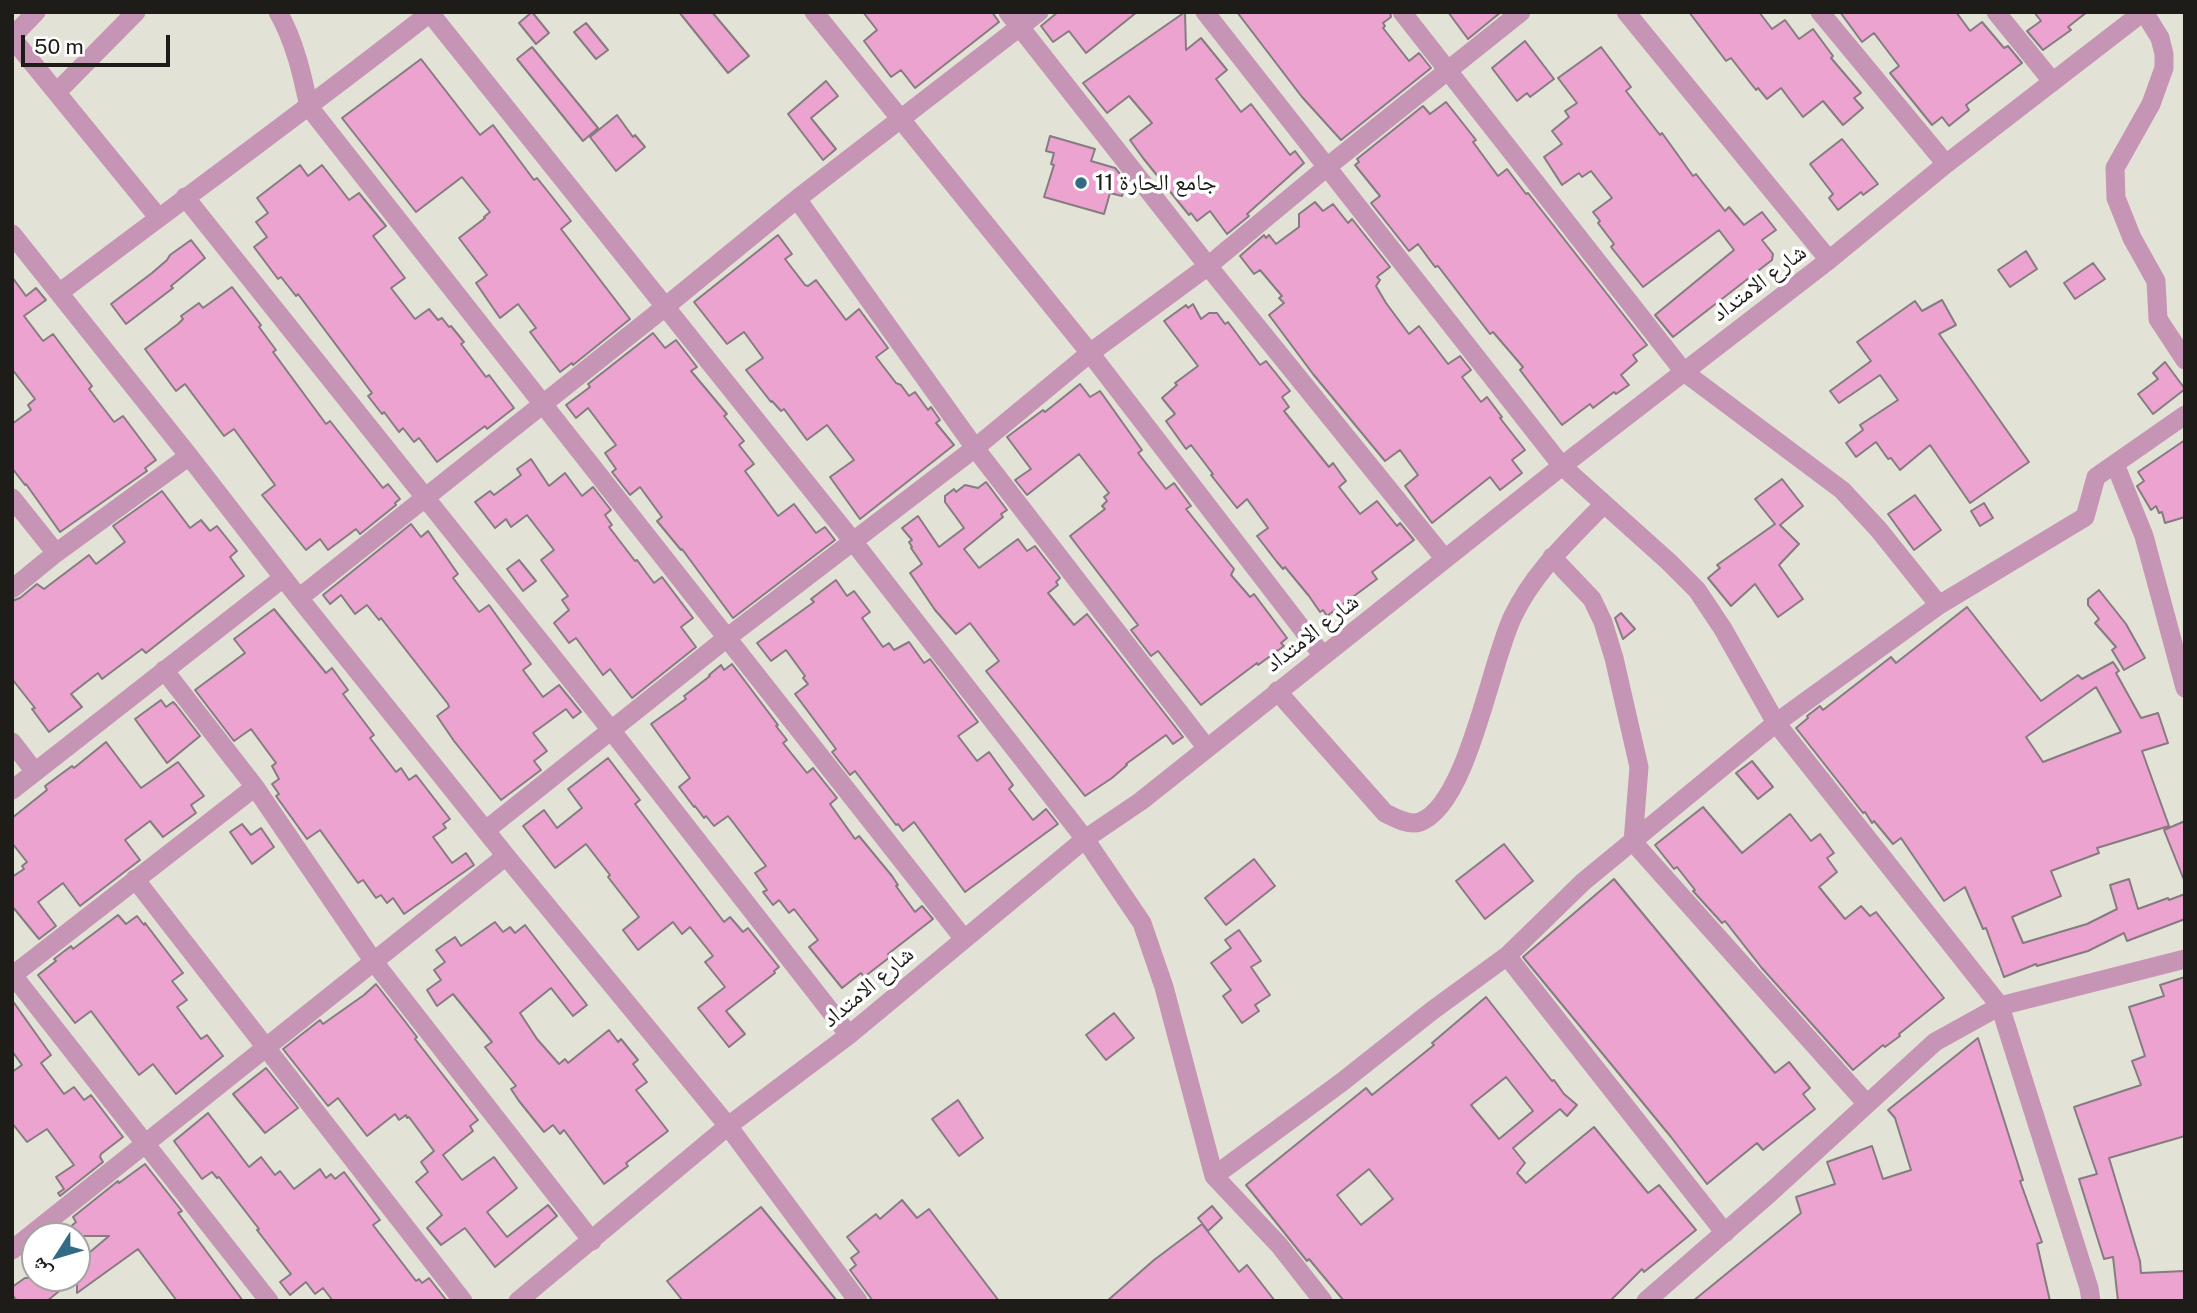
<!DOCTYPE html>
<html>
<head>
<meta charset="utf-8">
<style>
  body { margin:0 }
  #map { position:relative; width:2197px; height:1313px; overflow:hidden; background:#e3e2d6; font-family:"Public Sans","Noto Naskh Arabic",sans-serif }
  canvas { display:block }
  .frame { position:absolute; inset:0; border:14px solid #1d1c18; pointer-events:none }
  .north { position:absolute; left:21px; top:1222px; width:70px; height:70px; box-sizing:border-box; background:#fff; border:2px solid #a5a4a3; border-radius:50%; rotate:233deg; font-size:19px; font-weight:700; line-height:28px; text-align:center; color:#1d1c18 }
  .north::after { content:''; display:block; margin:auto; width:24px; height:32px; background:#336b85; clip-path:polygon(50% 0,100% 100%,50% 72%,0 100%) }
  .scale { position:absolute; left:21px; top:35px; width:149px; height:32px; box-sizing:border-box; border:4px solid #1d1c18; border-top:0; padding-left:9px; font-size:21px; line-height:24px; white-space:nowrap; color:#1d1c18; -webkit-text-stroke:5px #fff; paint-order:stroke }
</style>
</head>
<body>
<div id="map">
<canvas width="2197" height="1313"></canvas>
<div class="frame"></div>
<div class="north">ش</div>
<div class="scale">50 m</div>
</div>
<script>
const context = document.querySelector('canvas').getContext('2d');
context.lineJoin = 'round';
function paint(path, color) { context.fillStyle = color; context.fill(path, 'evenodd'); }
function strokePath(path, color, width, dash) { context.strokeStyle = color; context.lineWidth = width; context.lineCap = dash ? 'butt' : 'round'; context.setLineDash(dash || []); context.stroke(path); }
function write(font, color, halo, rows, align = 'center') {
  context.font = font + ' "Public Sans","Noto Naskh Arabic",sans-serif'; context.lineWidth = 7; context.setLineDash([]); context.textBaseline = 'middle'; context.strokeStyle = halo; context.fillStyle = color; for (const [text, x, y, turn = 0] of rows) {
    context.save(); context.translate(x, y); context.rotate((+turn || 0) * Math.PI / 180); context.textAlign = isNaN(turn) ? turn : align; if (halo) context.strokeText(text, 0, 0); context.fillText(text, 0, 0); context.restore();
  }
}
const building = new Path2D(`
  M532,12l17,21 -13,11 -17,-21z
  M679,12h33l37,44 -21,17z
  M863,12h129l7,10 -84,66 -14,-18 -10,7 -27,-36 13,-11z
  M1058,12h79l-51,41 -17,-22 -16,11 -12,-16z
  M1185,12l1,38 15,-12 26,32 -11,9 25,33 10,-8 39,51 5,-4 9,12 -57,51 2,2 -22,18 -17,-23 -13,10 -6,-8 -2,2 -46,-57 -13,-18 22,-17 -23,-27 -22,17 -24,-30z
  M1237,12h153l1,5 -8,6 2,3 -2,2 26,33 10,-8 12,15 -90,72 -39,-43z
  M1448,12h53l-33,27z
  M1689,12h70l13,17 13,-9 14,19 14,-10 20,27 -2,2 30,35 -7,5 9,10 -20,17 -20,-24 -20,16 -22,-29 -14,11 -9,-11 -2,2 -25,-32 -5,3z
  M1840,12h116l14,19 12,-9 22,26 4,-2 14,17 -56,42 3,5 -20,16 -7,-9 -10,8 -42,-52 9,-7 -25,-33 -12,9z
  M2034,12h53l-19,15 3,3 -28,20 -16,-19 14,-10z
  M586,23l22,27 -12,9 -22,-27z
  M1525,41l29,38 -24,18 -3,-4 -10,8 -25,-33z
  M532,47l66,81 -15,13 -66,-82z
  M1601,47l30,40 -5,4 34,44 2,-2 31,43 3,-2 29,37 4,-4 15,18 18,-13 14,18 -14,10 11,14 -1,6 -99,77 -18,-22 79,-65 -15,-20 -76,57 -32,-40 3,-3 -16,-21 2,-2 -7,-9 19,-14 -21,-27 -9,6 -3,-4 -17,12 -18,-28 18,-13 -10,-13 17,-14 -4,-6 12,-8 -19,-25z
  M421,59l59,76 13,-10 41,55 3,-2 12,15 22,28 -10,8 69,90 -57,46 -1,-2 -12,9 -30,-40 6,-4 -18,-24 -18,14 -24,-35 11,-8 -28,-37 26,-20 -1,-1 6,-5 -28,-35 -46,35 -74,-94z
  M826,81l12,15 -27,22 25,31 -13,11 -35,-46z
  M1446,102l30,38 -3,2 25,34 9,-7 19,25 2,-1 119,152 -14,10 4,6 -16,14 8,10 -13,9 -2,-2 -21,16 -3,-4 -28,21 -42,-55 3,-3 -30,-35 -3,2 -52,-68 -3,1 -17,-23 -9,7 -38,-48 9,-7 -25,-31 4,-3 -2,-3 66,-53 7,8z
  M617,115l16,22 2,-2 10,12 -29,24 -26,-34z
  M1050,136l45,13 -4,12 24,7 11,13 -4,15 -12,-3 -6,21 -60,-17 10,-32 -3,-1 3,-11 -8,-2z
  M1842,139l36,45 -15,11 -2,-3 -23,18 -9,-12 4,-4 -23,-30z
  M300,165l8,11 14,-11 27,35 10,-7 27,33 -13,10 32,42 -14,10 24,31 14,-10 9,11 4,-2 7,9 2,-1 13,16 -3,2 25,33 3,-2 25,33 -27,21 -2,-3 -48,36 -18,-24 -5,4 -11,-14 -4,4 -15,-20 -2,2 -14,-18 4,-3 -74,-99 -2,2 -15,-19 -3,2 -24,-32 13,-10 -11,-15 12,-9 -11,-15z
  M1315,202l8,9 10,-7 15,19 4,-4 38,48 -13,10 3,3 -4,6 10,17 23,31 10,-8 29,38 12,-8 11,14 -9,7 19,25 6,-5 15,20 -2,1 25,32 -13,10 10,13 -22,17 -10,-13 -58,46 -27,-37 13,-11 -18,-25 -15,11 -72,-87 -44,-59 15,-12 -5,-5 3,-2 -22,-26 -6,4 -14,-18 24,-21 2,3 3,-3 7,9 23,-17v-13z
  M778,235l14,19 -7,5 20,26 3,1 8,-6 30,40 13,-11 29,39 -12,9 20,26 5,2 8,11 6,-4 13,18 3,-3 9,13 -4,3 18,22 -94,74 -30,-42 24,-17 -27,-35 -20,15 -23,-31 -3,2 -9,-10 -1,1 -25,-32 17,-12 -19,-26 -17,12 -33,-42z
  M191,240l14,18 -34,28 2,2 -47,36 -15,-20 41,-31 15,-13 3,-5z
  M2026,251l11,18 -27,18 -12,-17z
  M2093,263l12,16 -30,20 -11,-16z
  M12,277l14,19 10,-8 10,12 -22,16 19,25 10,-7 39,52 -3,3 25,33 9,-6 33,44 -11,8 2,3 -87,61 -34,-48 -1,1 -13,-17v-44l19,-14 -3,-5 7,-6 -23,-30z
  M232,287l29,38 -2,2 17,23 -3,2 53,72 4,-3 53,67 5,-4 12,15 -5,4 1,2 -36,29 -4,-5 -28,21 -8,-11 -14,11 -44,-55 13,-10 -41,-56 -10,7 -39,-52 -9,7 -31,-42 33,-25 5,-5 -2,-3 18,-13 4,5z
  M1942,300l14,25 -17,9 90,128 -59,41 -40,-58 -30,25 -9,-12 -3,1 -12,-17 -20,15 -10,-14 17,-13 -3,-5 38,-25 -18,-25 -41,28 -9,-12 41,-30 -14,-19 58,-41 7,10z
  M1193,304l8,15 8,-6h8l8,11 3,-2 32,43 6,-4 24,30 -8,6 7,10 -5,4 45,56 4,-4 13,18 -7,6 21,27 17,-13 20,25 3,-3 14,17 -42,32 5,7 -50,37 -4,-6 -3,2 -11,-16 -24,-29 -2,2 -6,-7 -20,-26 11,-8 -21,-29 -10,9 -26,-33 2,-1 -22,-29 -5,4 -20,-28 9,-7 -13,-16 15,-13 -2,-2 23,-17 -34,-45 22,-16 2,3z
  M653,333l12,15 11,-8 21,27 -6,4 36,43 -3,2 20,25 -5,4 15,19 -9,7 33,45 16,-12 22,29 9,-6 10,13 -102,78 -51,-69 -1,1 -24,-29 5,-4 -22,-30 -10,8 -18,-23 4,-3 -11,-16 11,-8 -28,-37 -12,10 -10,-13 24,-18 -2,-3z
  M2165,362l20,27 -32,25 -15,-20 20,-15 -5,-6z
  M1080,384l10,13 10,-6 42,59 -4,3 28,36 8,-6 17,23 -5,3 48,60 -3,6 19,22 4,-3 33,44 -6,5 3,3 -26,19 -1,-2 -56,42 -43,-54 -7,5 -20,-26 7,-5 -68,-89 35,-27 -3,-3 5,-5 -3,-4 5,-4 -30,-39 -52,41 -12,-15 16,-11 -24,-32 36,-27 2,2z
  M2185,440v77l-20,6 -3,-11 -3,1 -3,-7 -5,4 -13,-22 -1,-2 7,-5 -6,-9z
  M531,459l18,27 16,-13 17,23 11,-9 18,23 -6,5 7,10 -3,2 26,34 2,-1 17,23 8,-6 31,41 -12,9 15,20 -64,51 -22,-29 -7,6 -27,-37 -7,5 -15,-20 15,-13 -7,-10 6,-4 -27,-36 13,-10 -27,-35 -16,12 -5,-8 -11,9 -20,-26 15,-11 4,4 27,-20 -4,-6z
  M1782,479l21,27 -23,19 19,19 -20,21 24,34 -25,18 -23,-33 -24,22 -23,-28 12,-10 -3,-3 58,-41 -20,-25z
  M986,482l21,28 -6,4 2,3 -39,32 15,19 39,-29 9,12 8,-5 25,32 -4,4 2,3 -10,8 26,32 13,-11 96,123 -10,7 -7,-9 -40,29 1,1 -15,13 -27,18 -99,-125 13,-10 -29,-38 -14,11 -21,-24 -25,-37 12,-9 -11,-16 1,-1 -3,-5 3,-2 -10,-12 16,-12 21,31 25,-19 -19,-26v-6l9,-7 2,3 9,-7 13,3z
  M162,491l28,37 11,-8 9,11 7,-5 20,25 -7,6 14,19 -98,77 -4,-4 -40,30 -4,-6 -27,21 11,13 -33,25 -17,-23 3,-1 -23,-29v-78l8,-3 17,-14 7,5 45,-34 7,9 29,-22 -12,-16z
  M1915,495l26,35 -27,20 -26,-36z
  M1984,503l9,15 -13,8 -9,-15z
  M411,524l10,13 7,-6 30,43 -5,4 26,34 10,-7 42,59 -8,6 20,27 16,-12 22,27 -8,6 -7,-9 -33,24 14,18 -13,10 7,9 -40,30 -47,-59 -17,-25 12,-9 -1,-3 -67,-86 -2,2 -12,-15 -12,9 -14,-19 -11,9 -7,-9z
  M519,560l17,21 -13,10 -16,-22z
  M836,580l11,16 7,-5 16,21 -8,6 21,29 6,-4 5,7 15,-8 15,21 6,-4 48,63 -20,14 19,25 12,-9 24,33 -4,4 24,31 13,-11 12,15 -93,68 -51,-70 -11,9 -5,-7 -2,1 -41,-54 -5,4 -18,-23 4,-3 -41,-55 13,-10 -5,-6 2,-2 -19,-26 -15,11 -14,-18 57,-41 -3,-3z
  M2099,590l27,34 19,34 -21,12 -12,-20 4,-3 -21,-24 4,-4 -11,-14v-6z
  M1967,607l74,94 37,-26 4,4 31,-17 6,9 -3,2 25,45 17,-5 10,30 -26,8 27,75 -72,22 2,5 -48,18 10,25 -49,21 11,26 64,-19 30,-15 -7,-24 19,-6 9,30 30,-11 1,2 16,-6v25l-58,22 -3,-8 -36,18 -51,15 -1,-2 -32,13 -18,-49 -3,1 -18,-42 -21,14 -43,-63 -8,6 -19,-23 -2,2 -7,-11 -2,1 -67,-85 12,-10 -1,-2 13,-10 3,4 68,-53 5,6zM2096,687l25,45 -78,30 -17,-25z
  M274,609l52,64 6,-5 16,22 -5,4 31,41 -4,3 26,34 5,-4 8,12 7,-5 34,44 -7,5 3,4 -13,9 19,26 14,-10 8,12 -70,49 -11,-16 -6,5 -6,-8 -5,3 -13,-18 -5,3 -38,-53 -13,9 -31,-43 3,-2 -7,-10 7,-5 -7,-13 4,-3 -25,-34 -17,12 -39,-51 50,-37 -11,-14z
  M1621,613l14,16 -12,10 -8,-21z
  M732,664l46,61 -2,1 11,14 -4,3 24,30 6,-5 24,30 -7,6 25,35 4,-3 33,40 6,9 -2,1 19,26 7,-6 11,13 -45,35 2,3 -26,20 -3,-4 -19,15 -33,-41 9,-7 -24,-31 -5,4 -10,-13 -6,5 -10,-13 4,-2 -12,-17 11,-7 -34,-45 -4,-5 -14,10 -8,-10 -2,2 -9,-12 -1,1 -15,-20 11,-9 -39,-54 35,-25 -2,-3 26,-20 -1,-1 12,-10 3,5z
  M161,700l5,7 7,-5 3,3 24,31 -33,27 -32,-44z
  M106,742l35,46 37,-26 26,34 -13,9 5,8 -33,24 -13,-16 -25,19 15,20 -60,46 -17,-23 -25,19 18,24 -17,13 -27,-33v-29l12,-8 -2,-3 5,-4 -15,-19v-25l35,-28 -2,-4 27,-20 2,2z
  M608,758l32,42 -5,4 89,118 6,-5 13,15 5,-4 31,39 -5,4 1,2 -49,38 19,23 -16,13 -31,-39 27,-21 -20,-25 8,-6 -23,-29 -8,7 -9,-12 -35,28 -15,-20 16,-13 -31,-40 2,-2 -24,-31 -31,24 -32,-42 21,-16 13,18 25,-20 -14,-19z
  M1752,761l21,26 -15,12 -22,-26z
  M1703,807l39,46 48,-39 21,27 9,-7 14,19 -7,5 10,14 -18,15 26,32 16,-13 9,10 6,-4 68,86 -45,36 1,2 -15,11 -2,-2 -30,25 -92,-103 -36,-46 -3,2 -29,-32 2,-1 -18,-23 -3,2 -19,-24z
  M2185,821v59h-1l-20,-50z
  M242,824l9,11 10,-7 13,19 -22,17 -22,-32z
  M1504,844l29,37 -48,38 -29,-38z
  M1254,859l21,27 -49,39 -21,-27z
  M1614,879l161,194 14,-11 21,26 -7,6 12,15 -52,41 -6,-7 -50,41 -36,-47 -148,-180z
  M118,915l8,9 11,-8 7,9 1,-2 38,50 -11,8 15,19 -10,7 24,32 6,-4 16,21 -47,38 -23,-30 -14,11 -48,-64 -16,12 -37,-48 18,-14 -2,-2 17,-13 2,3z
  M495,922l8,10 7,-5 5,6 10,-8 62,80 -14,11 -22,-28 -31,25 17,26 22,25 6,-5 3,4 41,-33 9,12 3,-3 17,21 -5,4 14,18 -11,8 32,41 -42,32 2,3 -24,18 -40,-54 -4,4 -7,-9 -9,7 -25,-31 -8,-12 5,-3 -31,-39 7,-5 -39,-48 -16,12 -10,-16 14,-10 -7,-10 11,-8 -9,-12 19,-13 6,9z
  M1239,930l22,31 -10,6 19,28 -15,10 4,6 -17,12 -19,-27 8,-6 -20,-27 20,-15 -6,-8z
  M2185,977v159l-76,22 31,103 1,12 44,-2v30h-67l-5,-44 -9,2 -25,-80 18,-5 -23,-67 67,-22 -9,-24 13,-5 -16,-49 35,-11 -4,-11z
  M376,984l41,53 -2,2 63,81 -8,6 3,5 -30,24 19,25 32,-23 23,31 -30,24 20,25 41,-32 9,11 -62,51 -30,-39 -24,17 -14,-17 15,-13 -26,-33 12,-10 -7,-10 13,-11 -25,-34 -2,1 -1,-3 -7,5 -4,-6 -28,22 -29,-38 -10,8 -45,-57 37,-29 3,4 41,-29z
  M1486,997l66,84 2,-1 10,14 13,11 -10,11 -7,-7 -47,39 12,15 -8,10 9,10 68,-56 54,66 11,-8 37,45 -52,42 -2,-3 -32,32h-266l-35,-42 -2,2 -61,-76 120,-97 6,7 62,-50 -2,-2zM1506,1077l27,34 -34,28 -28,-34zM1369,1169l24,30 -32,26 -24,-30z
  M12,1000l39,55 -10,8 23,31 10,-7 10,13 7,-5 32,42 -22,17 -1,3 3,5 -43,34 -2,-3 6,-4 -8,-12 18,-12 -27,-36 -20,13 -15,-19v-51l10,-7 -10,-14z
  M1114,1013l20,25 -28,22 -20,-25z
  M1978,1038l45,142 -3,1 22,61 -5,2 13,57h-357l108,-88 -5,-16 39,-13 -8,-22 45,-16 11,33 28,-9 -16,-52 -7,-8z
  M266,1068l32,40 -33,25 -32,-39z
  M958,1100l25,38 -24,18 -27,-37z
  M208,1113l41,54 12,-10 14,18 5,-4 14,18 26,-20 6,9 5,-4 4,5 9,-7 36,48 -7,5 43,56 3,-2 3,4 7,-5 18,23h-114l-10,-13 -8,6 -9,-12 -16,13 -10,-13 11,-8 -34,-44 2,-1 -40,-52 -2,1 -5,-6 -10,7 -28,-38z
  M145,1164l37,47 -4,2 65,88h-66l-39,-52 -61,44v-30l32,-27h-49l16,-14 -3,-5 45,-36 1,2z
  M902,1200l15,18 12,-9 70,92h-126l-23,-31 6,-5 -5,-7 8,-6 -12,-15 29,-23 4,5z
  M1212,1206l10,12 -14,13 -10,-13z
  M761,1207l76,94h-154l-16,-20z
  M1202,1224l37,48 8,-7 28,36h-168l47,-41z
  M25,1278h30l8,10 -16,13h-30l-5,-7v-7z`);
const minor = new Path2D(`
  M278,12c17,30 24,62 31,95l655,832
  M814,12l276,341 233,303
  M1008,12l200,254 237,293
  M1205,12l357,454 107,96 28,28 26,39 53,94 224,283 89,282 2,13
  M1402,12l282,360 158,118 37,40 60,75
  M1626,12l203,248
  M1820,12l126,152
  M1996,12l56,69
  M2144,12l16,26 4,16v14l-13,36 -36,64 1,30 16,40 24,43 2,38 27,41
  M430,13l422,527 233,299 57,84 22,64 50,189 65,69 44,56
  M12,37l24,-25
  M12,38l146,179
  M57,92l79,-80
  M185,197l426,533 238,305
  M797,199l178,249 231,299
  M12,234l177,222 110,142 207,258 222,270 130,175
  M59,293c124,-94 250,-185 372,-281
  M2115,464l29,72 41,152
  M12,498l44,55
  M1552,557l40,42 11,23 11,36 25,109 -6,75 234,262
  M12,589l44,-36 133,-97
  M299,598l366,-291 132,-108 242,-187
  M164,670l91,117 119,175 218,279
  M1277,691l108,122c10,5 24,13 35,9 48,-18 70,-159 93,-206 21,-44 56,-76 90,-111
  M12,742l23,30
  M12,790l271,-212
  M486,830l242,-193 247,-189 115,-95 118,-87 119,-99 194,-155
  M135,879l328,422
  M1507,956l218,277
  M12,974l257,327
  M13,975l242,-188
  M1214,1176l128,-94 91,-72 74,-54 76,-74 193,-159 163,-118 146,-88 11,-40 89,-62
  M12,1250l494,-394
  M518,1301l210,-175 121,-91 236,-196 56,-38 421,-335 267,-206 117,-96 197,-152
  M1646,1301l125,-109 164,-150 65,-36 185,-47`);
const markers = [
  [1081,183,7,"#336b85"]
];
const poiNames = [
  ["جامع الحارة 11",1095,183]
];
const streetNames = [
  ["شارع الامتداد",1759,283,-37],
  ["شارع الامتداد",1312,633,-38],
  ["شارع الامتداد",868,987,-40]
];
paint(building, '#eca3d0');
strokePath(building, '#867b81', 2);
strokePath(minor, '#c694b4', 19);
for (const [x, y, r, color] of markers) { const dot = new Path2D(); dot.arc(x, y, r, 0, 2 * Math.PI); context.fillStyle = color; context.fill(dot); strokePath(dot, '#fff', 2.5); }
write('23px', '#1d1c18', '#fff', poiNames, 'left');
write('23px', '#1d1c18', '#fff', streetNames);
</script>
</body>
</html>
